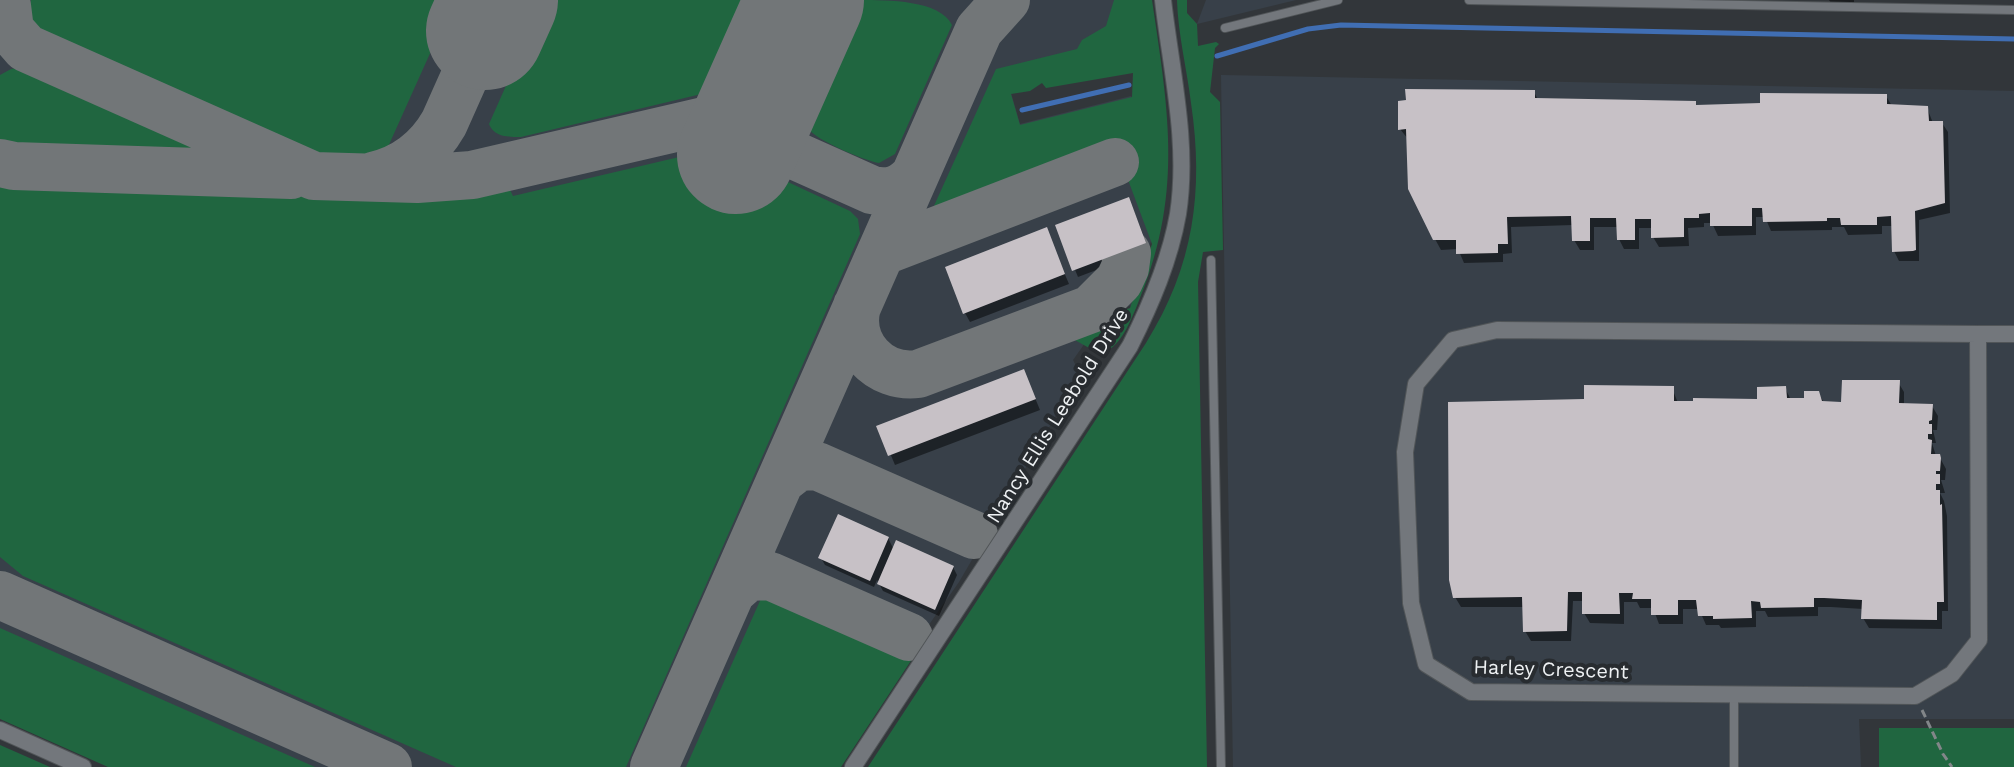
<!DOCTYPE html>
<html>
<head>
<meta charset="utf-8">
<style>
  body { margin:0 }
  canvas { display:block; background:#32363a }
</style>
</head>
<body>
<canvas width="2014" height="767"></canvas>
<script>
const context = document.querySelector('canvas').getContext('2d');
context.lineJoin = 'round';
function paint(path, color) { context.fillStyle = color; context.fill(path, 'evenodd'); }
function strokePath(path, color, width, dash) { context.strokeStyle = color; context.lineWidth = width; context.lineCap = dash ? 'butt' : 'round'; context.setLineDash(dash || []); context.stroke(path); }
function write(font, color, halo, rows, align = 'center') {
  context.font = font + ' "Work Sans",sans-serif'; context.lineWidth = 8; context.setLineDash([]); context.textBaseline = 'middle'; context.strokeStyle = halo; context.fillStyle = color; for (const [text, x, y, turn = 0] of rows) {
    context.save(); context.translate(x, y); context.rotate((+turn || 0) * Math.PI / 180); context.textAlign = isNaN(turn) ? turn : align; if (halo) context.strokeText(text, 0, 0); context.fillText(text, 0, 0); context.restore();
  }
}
const built = new Path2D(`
  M0,0h1138l-96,82 -31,11 9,31 111,-28 28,52 -5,83 -22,74 -12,4 -21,36 -14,-2 -12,17 7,14 -121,208 -50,71 -153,114h-553l-203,-89z
  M1206,0h90l-99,24z
  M1221,75l793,16v628h-155l2,48h-628z`);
const green = new Path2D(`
  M31,0h423l-71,158 -28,6h-26l-283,-123c-15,-12 -20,-22 -15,-41z
  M544,0h210l-40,91 -193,46c-13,0 -27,0 -32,-13z
  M859,0c29,0 81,0 93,25l-57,129 -16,9c-13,-2 -64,-23 -70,-34 -3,-6 -1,-12 1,-19z
  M1114,0h38c17,115 32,196 -16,308 -8,18 -16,40 -36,46l-27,-15 8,-14 49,-17 22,-64 -34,-91 -179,67 -6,-12 63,-139 81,-20 5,-9 24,-14zM1133,73l-1,24 -112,28 -9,-31 19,-3 12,-8 4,5z
  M1177,0h10v13l10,11 1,22 18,-4 3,2 -4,4 -5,44 10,10 3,148 -20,2 -5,30 9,485h-339l278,-424c48,-77 58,-152 45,-240 -4,-34 -13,-68 -14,-103z
  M28,66l6,1 202,90 -2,3 -222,-8 -12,-7v-70l11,-6z
  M692,154l-2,8 71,34 12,-21 77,36 8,8 2,15 -234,533h-170l-433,-191 -23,-19v-378l475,17 35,-6 3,6z
  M771,587h6l141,63 -77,117h-155l77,-173z
  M0,628l315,139h-207l-108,-48z
  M1879,728h135v39h-135z
  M0,745l50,22h-50z`);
const shadow = new Path2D(`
  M1829,0h25v3h-23z
  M1534,92l4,8 157,3 2,4 189,-11 6,10 35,2 6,15h9l6,9 2,81 -31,7v41h-20l-5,-10 -1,-25h-11v8l-34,1 -4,-8h-12v3l-61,1 -6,-14h-9v18l-38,1 -6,-13h-8v4l-16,1 1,18 -30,1 -6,-10v-9h-14v21h-15l-5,-10 -1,-12h-24v23h-14l-6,-10 -1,-15 -62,2 1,26 -9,1v8l-39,1 -6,-14 -17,1 -6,-11 -27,-100 -8,-10z
  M1132,206l17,44 -71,27 -21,-51z
  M1046,230l23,54 -99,38 -5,-9z
  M1028,381l12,29 -145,55 -16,-38z
  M1898,382l6,10v13l28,1 6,10 -1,14h-4l3,13h-4l4,13h3l7,13 -1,11h-4l4,13h-5l4,8 3,15 1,95h-6v18l-73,-1 -6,-10v-9l-32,-2h-13v9l-50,1 -3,-6h-9v16l-35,1 -2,-3h-13l-7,-16h-16v15h-24l-6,-16h-13l-3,-6h-13v22l-34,-1 -6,-10v-12h-11l-2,40h-40l-6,-10v-24h-64l-6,-10 132,-196 85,-13 6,15 81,-2 26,-13 6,12h15l12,-7 7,11h18z
  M888,538l6,12 59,17 4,8 -18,41 -56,-25 -6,-11 -3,7 -49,-22 -4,-7z`);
const stream = new Path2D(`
  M1217,56l91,-27 33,-4 673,14
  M1022,110l107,-25`);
const taxiway = new Path2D(`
  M7,6l3,24 16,18 288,128 103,3 55,-4 237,-55 13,3 150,67c18,4 31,-1 43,-15
  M0,163l14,3 277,9
  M373,176c31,-7 55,-25 71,-53l41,-92
  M881,252l234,-90
  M857,306c-10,39 22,73 61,68l173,-65 28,-28 6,-13 2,-15
  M780,481l18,-14 19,-1 157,69
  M731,592l17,-15 22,-1 139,61
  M0,595l388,172
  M654,767l325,-737 27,-30`);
const runway = new Path2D(`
  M485,31l14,-31
  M736,155l69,-155`);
const building = new Path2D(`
  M1405,89l130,1v8l161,3v4l64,-2v-10l127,1v10l41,2 1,15h14l2,82 -30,8 1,39 -3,1 -21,1 -1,-36 -14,1v8h-36l-1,-7h-13v3l-64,1 -1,-14h-10v18h-42v-13l-11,1v4h-15v19l-33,1v-19h-16v21h-18l-1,-22h-26v23h-18l-1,-25 -64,1 1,27h-10v9l-42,1v-14h-23l-25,-51 -2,-60 -8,1v-29l8,-1z
  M1129,197l17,46 -74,28 -17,-46z
  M1047,227l18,47 -102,40 -18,-47z
  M1024,369l12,30 -148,57 -12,-30z
  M1842,380h58l-1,23 34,1 -1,16 -3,1v3h3v10h-4v5l4,1 -1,14h9l1,4 -1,13h-4v3h4v10h-4v6h4v15l2,-1 2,98h-7v18l-76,-1 1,-19 -38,-2h-10v9l-53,1 -1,-6 -9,-1 1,17 -39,1v-3h-15l-2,-16h-18v15h-27v-16h-19l1,-6h-14l1,21h-38v-22h-14l-1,39 -44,1 -1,-35 -69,1 -4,-18 -1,-178 136,-3v-14l90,1v15h19v-3l64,1v-12l29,-1 1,12h17v-7h15l3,10 19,1z
  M838,514l51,23 -19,44 -52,-23z
  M896,540l58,26 -19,44 -58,-26z`);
const path = new Path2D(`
  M1922,710l21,44 9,13`);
const lane = new Path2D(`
  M1469,0l545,10
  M1225,28l113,-28
  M1211,260l10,507
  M1734,695v72`);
const street = new Path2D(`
  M1978,334l1,306 -27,34 -37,22 -444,-4 -45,-28 -15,-61 -6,-151 11,-68 37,-44 44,-10 481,4h36
  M0,730l83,37
  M853,767l277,-421c21,-42 40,-86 48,-132 11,-71 -7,-144 -15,-214`);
const streetNames = [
  ["Nancy Ellis Leebold Drive",1058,416,-58],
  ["Harley Crescent",1551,670,2]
];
paint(built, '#384049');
paint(green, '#206640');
paint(shadow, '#0007');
strokePath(stream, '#406eb3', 5);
strokePath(taxiway, '#727678', 48);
strokePath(runway, '#727678', 118);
paint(building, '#c7c1c6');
strokePath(lane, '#515558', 10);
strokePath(street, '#515558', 18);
strokePath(path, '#828689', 3, [8, 4]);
strokePath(lane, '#73777c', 8);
strokePath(street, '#73777c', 16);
write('20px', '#eef1f3', '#282c30', streetNames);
</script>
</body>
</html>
